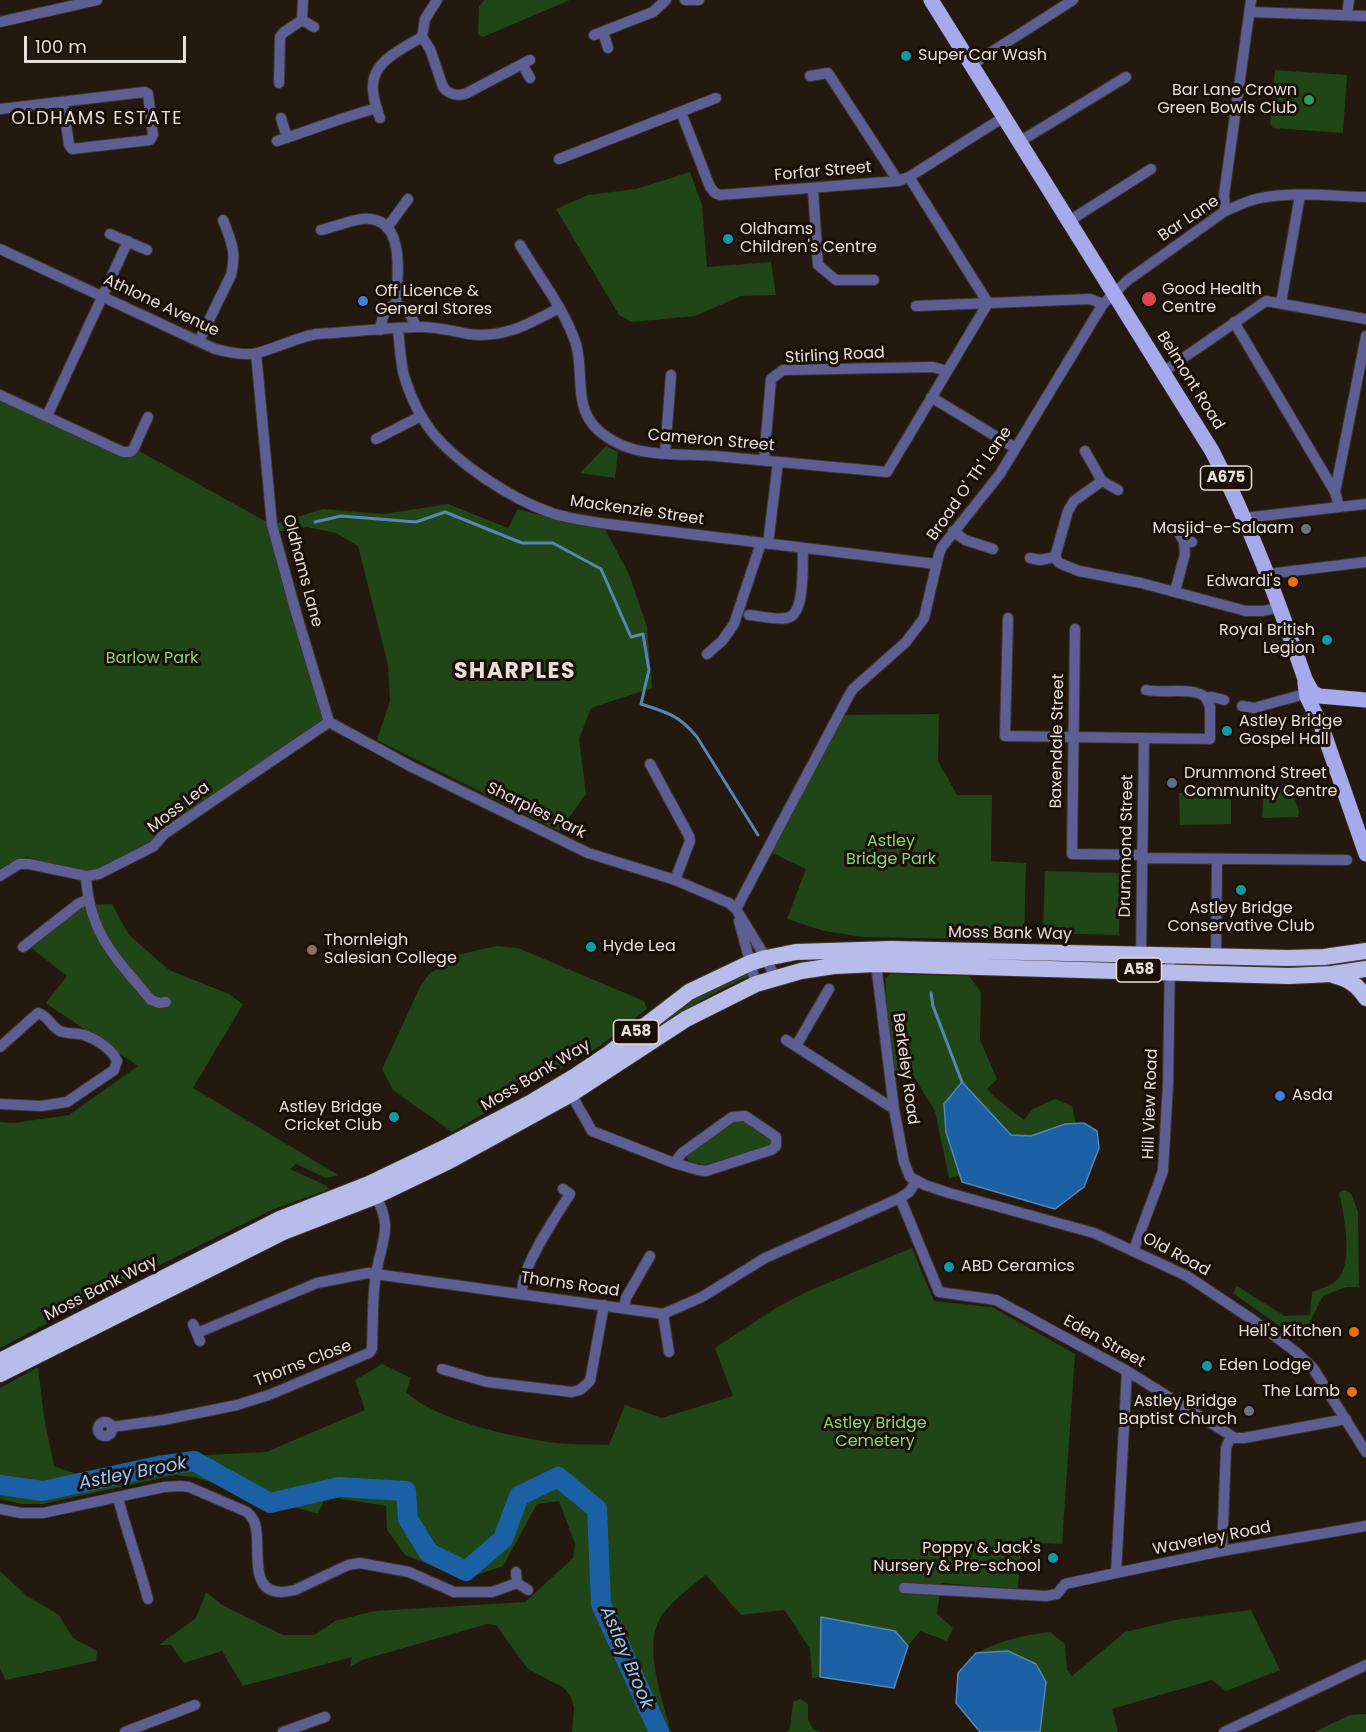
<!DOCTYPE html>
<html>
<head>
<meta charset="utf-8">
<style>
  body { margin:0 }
  #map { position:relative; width:1366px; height:1732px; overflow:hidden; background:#23190f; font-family:Poppins,sans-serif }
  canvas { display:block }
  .scale { position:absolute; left:24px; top:36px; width:162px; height:27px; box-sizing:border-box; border:3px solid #e7dfd9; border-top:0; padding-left:8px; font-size:18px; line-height:21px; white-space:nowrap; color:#e7dfd9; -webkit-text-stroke:4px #1a1007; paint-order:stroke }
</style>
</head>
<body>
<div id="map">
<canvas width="1366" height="1732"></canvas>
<div class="scale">100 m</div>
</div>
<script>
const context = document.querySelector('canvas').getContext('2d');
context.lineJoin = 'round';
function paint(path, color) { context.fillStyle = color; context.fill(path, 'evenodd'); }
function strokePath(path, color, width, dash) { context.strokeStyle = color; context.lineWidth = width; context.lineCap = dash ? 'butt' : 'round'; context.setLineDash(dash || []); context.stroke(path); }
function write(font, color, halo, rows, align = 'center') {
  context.font = font + ' Poppins,sans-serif'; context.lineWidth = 6; context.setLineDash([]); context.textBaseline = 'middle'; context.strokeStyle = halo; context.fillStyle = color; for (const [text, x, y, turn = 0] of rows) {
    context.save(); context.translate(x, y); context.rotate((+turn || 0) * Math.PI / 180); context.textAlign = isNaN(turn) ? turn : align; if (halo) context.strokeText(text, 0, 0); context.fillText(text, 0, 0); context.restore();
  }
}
const green = new Path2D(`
  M484,0h86l-87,37 -5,-3 1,-27z
  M1275,70l72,5 -4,58 -70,-5 -3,-4z
  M690,172l12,33 5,62 64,-5 5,33 -35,1 -46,20 -63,6 -13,-7 -63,-106 32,-14 48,-6z
  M0,395l123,57 11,-4 138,77 57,197 -165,112 -65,40 -13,-1 -59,-16 -12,3 -15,12z
  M606,446l12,6 -3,26 -35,-5z
  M448,504l60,24 10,-19 51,14 36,6 24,45 18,53 5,61 -61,20 -12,31 7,55 -27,37 -182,-91 13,-39 -2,-36 -30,-119 -22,-13 -29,-6 -30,5 -2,-8 48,-15 61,5z
  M939,714l-1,47 19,34h35l-1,66 35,2 -2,77 -161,-3 -39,-6 -37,-12 19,-50 -34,-16 72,-138z
  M1291,788l8,23 -1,6 -33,1 -3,-2 2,-27z
  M1179,793h52v31l-51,1z
  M1045,871l75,2 -1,62 -76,-2z
  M112,904l17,31 40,35 60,24 14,10 -50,84 145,87 -12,3 -30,-14 -6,5 35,16 4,4 -55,20 -131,64 -143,75v-226l14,1 55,-8 69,-49 -92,-63 21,-27 -36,-28 50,-43z
  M497,946l21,2 126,53 3,8 -47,37 -148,86 -59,-42 -11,-21 38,-82 9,-13 32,-20z
  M748,968l2,8c-37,16 -70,36 -103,59l33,-29z
  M890,974l79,2 12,16 -1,48 17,39 -10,10 9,9 28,22 9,-11 22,-10 17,7 4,18h-12l-33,12 -21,-1 -48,-53 -16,50 14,44 -11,2 -14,-67 -25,-41 -18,4 -7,-95z
  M745,1121l26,18 1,5 -3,2 -64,19 -16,-4 -3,-4 1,-5 45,-30z
  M1344,1190l7,3 7,19 1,75h-13l-23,9 -23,45 -67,-48 4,-7 48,30 25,-1 2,-23c8,-3 19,-6 25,-12 17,-16 7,-66 2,-87z
  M912,1248l22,53 58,6 83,47 -13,190 -41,-2 -3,47 -77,-6 -4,31 16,14 -6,13 -27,-10 -12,15 -13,-15 -74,-14 -1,60 -8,1 -2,-29 -24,-37 -3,-2 -42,5 -35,-40c-14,11 -36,27 -45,42 -19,29 2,84 10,115h-99l2,-24 -3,-11 -7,-9 -36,-19 -32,-44 -9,-1 -125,36 -12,7 2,-10 -109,29 -21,-35 -38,12 -13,-18h-12l37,-27 10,-26 16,13 61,30h31l21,-14 40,-10 150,-9 48,-44 2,-14 -16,-43 -22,3 -34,62 -38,13 -60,-24 -18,-25 -1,-24 -50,-8 -12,3 -6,13 -125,-37 -18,-2 -132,29h-21l-22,-5v-111l38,-21 6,50 10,49 31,11 68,-15 54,-7 59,-3 99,-42 -10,-30 27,-16 29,14 -5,14c32,29 100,43 143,50 19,3 40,2 60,3l16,-40 37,13 71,-22 -18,-48 61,-40 30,-16z
  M0,1571l27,25 32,19 14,23 24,13 -1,10 -90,19 -6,-11z
  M1251,1610l29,60 -54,21 -14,-11 -100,29 6,23h-78l6,-50 -70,-29c23,-12 48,-18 74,-21l15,12 2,26 5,6 53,-44 55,-13z
  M800,1699l8,5v16l6,10 8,2h-35l3,-3 3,-27z
  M1366,1714v18h-52l36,-17z`);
const water = new Path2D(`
  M962,1082l49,53 20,1 34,-12 19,-1 13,8 2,17 -15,39 -29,22 -93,-27 -16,-50 -2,-28z
  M821,1617l74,14 13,15 -14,42 -74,-11z
  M1008,1651l28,13 10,18 -6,50h-60l-24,-29 2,-30 18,-20z`);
const stream = new Path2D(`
  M315,522l26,-6 75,6 29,-10 77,31h31l48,26 30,68 12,-3 6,36 -8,34c27,9 38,11 56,33l61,98
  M931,993l2,13 29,76`);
const river = new Path2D(`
  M0,1485l43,6 115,-25 36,-5 76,42 69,-16 67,4 2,28 21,34 37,18 37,-32 16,-43 39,-19 39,32 4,95 58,128`);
const minor = new Path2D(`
  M437,0l-12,19 -3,18 8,12 13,38c6,8 13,9 22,7l65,-34
  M685,0h14
  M1250,12l116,4
  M1347,15l2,-15
  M302,20l12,7
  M0,22l97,-22
  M603,32l5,16
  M594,35l59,-23 13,-12
  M522,64l8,14
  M971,65l102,-65
  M810,76l18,-3 70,108
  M279,83l1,-46 3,-4 19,-13 1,-20
  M0,109l145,-17 3,2 5,41 -3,5 -78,9 -3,-4 -6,-43
  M681,112l29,75 5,6 5,2 178,-14 11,-4 95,-60
  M281,118l6,20
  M380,118c-3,-9 -7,-19 -7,-28 -3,-28 29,-41 49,-53
  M277,141c34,-11 66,-24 100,-33
  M1019,142l107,-65
  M559,159l157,-61
  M909,177l79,126
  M813,189l5,76 18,15h38
  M1225,211l-1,-16 27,-195
  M1069,221l82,-52
  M387,228l21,-29
  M321,230c13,-3 27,-9 41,-11 46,-4 35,59 34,87
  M110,234l37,16
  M520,245c19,32 44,63 56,99 7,24 0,54 13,75 10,17 34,29 53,32 23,5 49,3 73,5 57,5 114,11 172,16l101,-169
  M0,249l215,100c13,3 29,7 42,4 20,-5 38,-15 59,-19 34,-2 68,-6 101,-7 18,-1 34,4 51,7 35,5 61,-10 91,-26
  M1281,303l19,-108
  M916,306l174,-7 13,5
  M1234,322l101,170 4,15
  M398,329c2,16 2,34 7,50 6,18 15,38 27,53 26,32 78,66 117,80 19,7 39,9 59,12l328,40
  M380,330c4,-32 25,-33 36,-3
  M199,341l32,-66c6,-23 0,-34 -8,-55
  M256,353l16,172 25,91 32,106
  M1163,372l103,-71 100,18
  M0,395l123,57h7l4,-4 14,-31
  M931,397l84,51
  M47,416l81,-175
  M376,439l45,-23
  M1085,451l17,30 16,9
  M665,453l6,-78
  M764,460l7,-81 12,-9 150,-3 14,4
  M1335,492l31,-156
  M1244,518l122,-14
  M1177,530l7,12h8
  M953,531l12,9 28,9
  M768,544l10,-82
  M1055,557l13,-46 6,-10 28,-20
  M1030,558l10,2 15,-3 4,6 20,8 62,12 105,28h17l17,-4
  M1268,574l98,-12
  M1175,591l10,-37 -1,-12
  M749,615c12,1 26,5 38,3 19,-3 15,-54 16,-70
  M1008,618l-3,118 205,3v-32l-4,-9
  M1075,629l-3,225 70,1
  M707,654l15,-13 12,-17 27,-81
  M1146,690c17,4 49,-4 60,8l6,-1 12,3
  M1242,706l12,2 58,-16
  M329,722l83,45 176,86 87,27 54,23 7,6 30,49 9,20
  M650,764l39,72 1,5 -15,39
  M1142,858l205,2
  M0,876l19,-12h10l57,12 13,-2 55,-28 10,-12 165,-112
  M86,876c3,58 30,82 65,124l8,3 7,-1
  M736,909l111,-210 6,-10 53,-47 18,-24 15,-64 3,-7 58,-73 103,-170 25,-24 97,-69c10,-4 20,-9 31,-12 35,-8 74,-3 110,-2
  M739,921l17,63
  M23,947l55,-43 10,-5
  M1141,955l3,-217
  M1216,956l1,-97
  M876,964l18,145 10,53 6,15 15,8 24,8 145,40 93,43 66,44 43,32 17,16 53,84
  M786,1040l108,69
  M796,1046l33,-57
  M0,1047l38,-34c11,3 12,13 22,18 7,3 16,2 24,4 12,4 28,14 33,26l-3,9 -47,32 -26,4 -41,-2
  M571,1094l21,37 82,32 24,7 8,1 65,-21 5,-4v-9l-31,-21 -13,1 -50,36 -8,10
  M900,1198l39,94 57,8 131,71 108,67h9l102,-19
  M1134,1249l29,-78 5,-87 2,-129
  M523,1293c-6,-20 35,-80 47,-99l-7,-5
  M624,1308l2,-10 24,-42
  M663,1314l6,38
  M193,1324l7,17
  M197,1333l120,-50 51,-10 295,41 39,-17 63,-39 135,-60 9,-6 7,-10
  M442,1369l45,13 85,10 8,-2 10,-9 14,-76
  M98 1429a7 7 0 1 1 14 0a7 7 0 1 1-14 0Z
  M112,1427l51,-7 74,-15 32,-10 100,-42 3,-4c1,-25 0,-51 4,-75 6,-36 18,-45 -2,-82
  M118,1498c9,35 21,67 30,101
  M0,1509l21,4h22l121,-26 17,-1 8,1 58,25c4,4 7,7 8,12 8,23 -12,79 40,66l53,-25 12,-2 49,9 45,20h38l25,-9
  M1222,1551l4,-103 5,-12
  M516,1572l1,11 11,7
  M1116,1573l11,-202
  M904,1588l142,8 11,-2 8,-10 51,-11 106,-22 144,-25
  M125,1732l70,-27
  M283,1732l42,-15
  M1224,1732l142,-67`);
const primary = new Path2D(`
  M931,0l281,451c38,73 66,150 93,228l7,13 7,4 47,4
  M1305,683l2,14 14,28 45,129`);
const trunk = new Path2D(`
  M1333,975c15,4 24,9 33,23
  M0,1361l280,-142 89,-35 75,-36 86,-45 47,-28 30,-20 82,-63 61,-29 16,-5 30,-6 95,-3 397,9 36,-1 42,-6
  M0,1374l283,-142 93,-36 73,-35 122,-67 115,-75 70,-35 45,-13 33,-5 42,-2 413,12 43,-2 34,-5`);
const markers = [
  [906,56,6,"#0f9aa8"],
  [1309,100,6,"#2e9e5b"],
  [728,239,6,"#0f9aa8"],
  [1149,299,8,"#e0444e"],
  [363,301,6,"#3f7fe0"],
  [1306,529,6,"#6b7280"],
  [1293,582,6,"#e8710a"],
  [1327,640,6,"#0f9aa8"],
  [1227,731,6,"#0f9aa8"],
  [1172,783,6,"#5c6f8a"],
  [1241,890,6,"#0f9aa8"],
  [591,947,6,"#0f9aa8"],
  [312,950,6,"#8d6e63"],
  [1280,1096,6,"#3f7fe0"],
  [394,1117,6,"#0f9aa8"],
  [949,1267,6,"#0f9aa8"],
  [1354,1332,6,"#e8710a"],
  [1207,1366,6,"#0f9aa8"],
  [1352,1392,6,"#e8710a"],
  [1249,1411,6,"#6b7280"],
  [1053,1558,6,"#0f9aa8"]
];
const shields = [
  [1226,478,51],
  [1139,970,45],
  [636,1032,45]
];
const shieldNames = [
  ["A675",1226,478],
  ["A58",1139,970],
  ["A58",636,1032]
];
const poiNames = [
  ["Super Car Wash",918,56],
  ["Bar Lane Crown",1297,91,"right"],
  ["Green Bowls Club",1297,109,"right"],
  ["Oldhams",740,230],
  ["Children's Centre",740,248],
  ["Good Health",1162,290],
  ["Centre",1162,308],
  ["Off Licence &",375,292],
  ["General Stores",375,310],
  ["Masjid-e-Salaam",1294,529,"right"],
  ["Edwardi's",1281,582,"right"],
  ["Royal British",1315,631,"right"],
  ["Legion",1315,649,"right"],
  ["Astley Bridge",1239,722],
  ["Gospel Hall",1239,740],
  ["Drummond Street",1184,774],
  ["Community Centre",1184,792],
  ["Astley Bridge",1241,909,"center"],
  ["Conservative Club",1241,927,"center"],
  ["Thornleigh",324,941],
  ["Salesian College",324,959],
  ["Hyde Lea",603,947],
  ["Asda",1292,1096],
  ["Astley Bridge",382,1108,"right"],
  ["Cricket Club",382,1126,"right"],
  ["ABD Ceramics",961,1267],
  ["Hell's Kitchen",1342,1332,"right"],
  ["Eden Lodge",1219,1366],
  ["The Lamb",1340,1392,"right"],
  ["Astley Bridge",1237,1402,"right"],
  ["Baptist Church",1237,1420,"right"],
  ["Poppy & Jack's",1041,1549,"right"],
  ["Nursery & Pre-school",1041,1567,"right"]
];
const streetNames = [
  ["Forfar Street",823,172,-5],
  ["Bar Lane",1189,219,-34],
  ["Athlone Avenue",161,306,25],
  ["Stirling Road",835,356,-3],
  ["Belmont Road",1190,381,58],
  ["Cameron Street",711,441,5],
  ["Broad O' Th' Lane",970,484,-55],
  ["Mackenzie Street",637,511,8],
  ["Oldhams Lane",302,571,75],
  ["Baxendale Street",1058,741,-89],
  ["Moss Lea",179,808,-37],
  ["Sharples Park",536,811,26],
  ["Drummond Street",1127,846,-89],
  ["Moss Bank Way",1010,934,1],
  ["Berkeley Road",905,1069,82],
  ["Moss Bank Way",536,1076,-31],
  ["Hill View Road",1151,1104,-88],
  ["Old Road",1176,1255,28],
  ["Thorns Road",570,1285,8],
  ["Moss Bank Way",101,1289,-27],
  ["Eden Street",1104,1342,29],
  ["Thorns Close",303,1364,-21],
  ["Waverley Road",1212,1539,-11]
];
const parkNames = [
  ["Barlow Park",152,659],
  ["Astley",891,842],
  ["Bridge Park",891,860],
  ["Astley Bridge",875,1424],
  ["Cemetery",875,1442]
];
const neighbourhoodNames = [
  ["OLDHAMS ESTATE",97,119]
];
const waterNames = [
  ["Astley Brook",133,1474,-11],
  ["Astley Brook",626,1658,67]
];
const districtNames = [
  ["SHARPLES",515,672]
];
paint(green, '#204516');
paint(water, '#1b60a4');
strokePath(water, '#5886b4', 1.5);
strokePath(stream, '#5886b4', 3);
strokePath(river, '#1b60a4', 20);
strokePath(minor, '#3e352b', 12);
strokePath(primary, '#3e352b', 16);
strokePath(trunk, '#3e352b', 18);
strokePath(minor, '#5d5f94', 10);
strokePath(primary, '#a6aaec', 15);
strokePath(trunk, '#b8bcea', 16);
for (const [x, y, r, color] of markers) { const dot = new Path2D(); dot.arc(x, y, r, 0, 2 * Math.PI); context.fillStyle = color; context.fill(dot); strokePath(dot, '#1a1007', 2); }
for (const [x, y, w] of shields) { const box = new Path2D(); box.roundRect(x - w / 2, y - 12, w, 24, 4.5); context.fillStyle = '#1a1007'; context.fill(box); strokePath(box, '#e7dfd9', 1.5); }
write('bold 15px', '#e7dfd9', null, shieldNames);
write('16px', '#e7dfd9', '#1a1007', poiNames, 'left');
write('16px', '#e7dfd9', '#1a1007', streetNames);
write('16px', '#86d772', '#1a1007', parkNames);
context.letterSpacing = '1.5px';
write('18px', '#e7dfd9', '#1a1007', neighbourhoodNames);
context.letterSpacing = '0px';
write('italic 18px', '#95c7fe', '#1a1007', waterNames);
context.letterSpacing = '1.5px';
write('bold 22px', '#e7dfd9', '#1a1007', districtNames);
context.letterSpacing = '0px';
</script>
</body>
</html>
